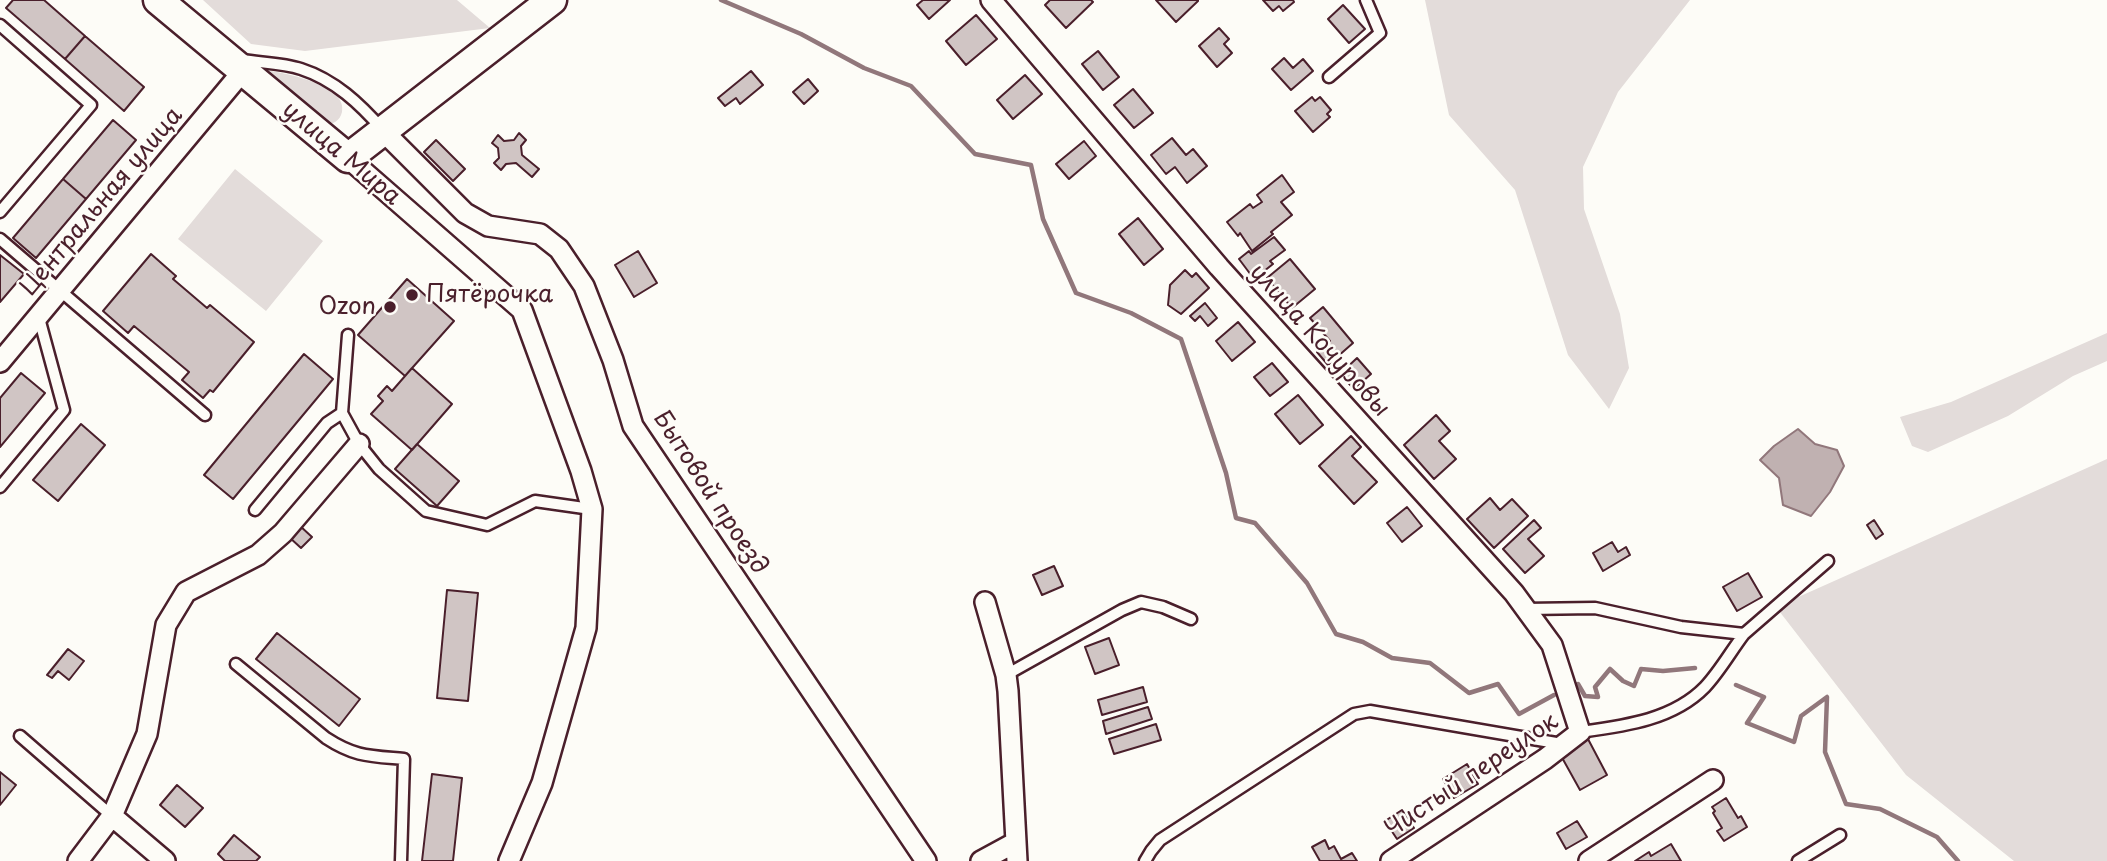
<!DOCTYPE html>
<html>
<head>
<meta charset="utf-8">
<style>
  body { margin:0 }
  canvas { display:block; background:#fdfcf7 }
</style>
</head>
<body>
<canvas width="2107" height="861"></canvas>
<script>
const context = document.querySelector('canvas').getContext('2d');
context.lineJoin = 'round';
function paint(path, color) { context.fillStyle = color; context.fill(path, 'evenodd'); }
function strokePath(path, color, width, dash) { context.strokeStyle = color; context.lineWidth = width; context.lineCap = dash ? 'butt' : 'round'; context.setLineDash(dash || []); context.stroke(path); }
function write(font, color, halo, rows, align = 'center') {
  context.font = font + ' "Playpen Sans",sans-serif'; context.lineWidth = 5; context.setLineDash([]); context.textBaseline = 'middle'; context.strokeStyle = halo; context.fillStyle = color; for (const [text, x, y, turn = 0] of rows) {
    context.save(); context.translate(x, y); context.rotate((+turn || 0) * Math.PI / 180); context.textAlign = isNaN(turn) ? turn : align; if (halo) context.strokeText(text, 0, 0); context.fillText(text, 0, 0); context.restore();
  }
}
const green = new Path2D(`
  M203,0h254l33,28 -185,23 -54,-7z
  M1425,0h265l-72,92 -35,75 1,42 36,105 9,54 -20,41 -41,-54 -53,-165 -66,-75z
  M271,71c18,3 77,15 71,41 -2,9 -9,12 -16,13l-60,-52z
  M235,169l88,72 -57,70 -88,-72z
  M2107,333v28l-34,15 -65,40 -80,36 -16,-6 -12,-29 51,-15z
  M2107,459v402h-93l-108,-86 -130,-168z`);
const water = new Path2D(`
  M1798,429l17,15 22,6 7,16 -14,26 -19,24 -28,-11 -4,-27 -19,-18 14,-14z`);
const stream = new Path2D(`
  M721,0l80,34 63,34 47,18 64,68 56,11 12,54 33,74 55,20 50,26 45,134 10,45 19,5 52,60 29,51 27,8 29,16 38,5 39,30 29,-9 21,30 35,-19
  M1578,684l7,12 13,1 -3,-10 15,-18 13,12 11,5 7,-17 22,2 32,-3
  M1736,685l28,12 -17,26 47,19 7,-26 26,-19 -2,55 21,52 34,5 57,28 21,24`);
const building = new Path2D(`
  M13,0h31l41,36 -20,23 -59,-51z
  M923,0h27l-21,19 -12,-14z
  M1050,0h41l2,2 -27,26 -21,-23z
  M1156,0h42v1l-22,21z
  M1263,0h30l1,2 -11,9 -4,-5 -6,5z
  M1343,5l22,24 -16,14 -21,-24z
  M976,15l21,24 -31,26 -20,-24z
  M1219,28l10,11 -5,5 8,9 -15,14 -18,-21z
  M85,36l59,51 -20,24 -59,-52z
  M1098,51l21,26 -16,13 -21,-26z
  M1284,58l9,10 10,-9 10,12 -22,19 -19,-21z
  M751,71l12,14 -23,19 -4,-6 -11,8 -7,-8z
  M1025,75l17,19 -29,25 -16,-19z
  M808,79l10,12 -14,13 -11,-12z
  M1133,89l20,24 -19,15 -20,-23z
  M1312,97l3,4 5,-4 11,13 -4,4 3,3 -17,15 -18,-21z
  M113,120l23,20 -50,59 -23,-20z
  M519,133l7,7 -5,6 1,9 17,14 -7,8 -16,-14 -10,1 -5,6 -7,-7 5,-5 -1,-10 -6,-5 6,-8 6,6 10,-1z
  M1172,138l14,17 7,-6 14,17 -20,17 -12,-16 -9,7 -15,-19z
  M436,140l29,29 -12,12 -29,-29z
  M1084,141l12,15 -27,23 -13,-15z
  M1282,175l12,17 -13,10 11,13 -21,17 2,2 -21,17 -12,-18 -2,3 -11,-14 23,-18 3,4 9,-6 -5,-7z
  M63,179l23,20 -50,59 -23,-20z
  M1138,218l25,31 -19,16 -25,-31z
  M1274,237l11,13 -15,11 3,3 -19,15 -15,-20 10,-8 2,3z
  M638,251l19,32 -23,14 -19,-32z
  M151,254l25,22 -3,3 34,29 3,-3 44,37 -41,50 -3,-2 -7,8 -21,-18 7,-8 -55,-46 -6,7 -25,-22z
  M0,255l24,19 -24,28z
  M1290,259l25,30 -23,19 -25,-30z
  M1185,270l7,7 4,-4 13,15 -28,26 -13,-9 2,-20z
  M407,279l47,42 -49,55 -47,-41z
  M1205,303l12,15 -9,8 -8,-10 -5,5 -5,-5z
  M1323,307l30,36 -25,22 -11,-13 13,-11 -20,-23z
  M1238,322l17,20 -23,19 -16,-20z
  M304,354l29,25 -100,120 -29,-24z
  M1357,358l14,16 -17,15 -14,-15z
  M1272,363l16,19 -18,14 -16,-19z
  M412,368l40,36 -40,46 -41,-36 12,-13 -5,-5 9,-10 5,5z
  M21,373l24,20 -45,54v-49z
  M1298,395l25,30 -23,19 -25,-30z
  M1436,415l14,16 -11,10 17,18 -22,20 -30,-34z
  M81,424l24,21 -47,56 -25,-21z
  M1351,436l10,11 -9,9 25,26 -23,22 -35,-38z
  M417,444l42,37 -22,25 -42,-37z
  M1490,498l10,12 12,-11 16,17 -34,32 -27,-29z
  M1407,507l15,19 -20,16 -15,-19z
  M1534,520l7,8 -13,11 16,17 -19,17 -22,-24z
  M1874,520l9,14 -7,5 -9,-14z
  M299,525l13,12 -11,11 -12,-11z
  M1612,542l6,10 8,-5 4,8 -27,16 -10,-18z
  M1054,566l9,20 -21,9 -9,-20z
  M1748,573l14,24 -25,14 -14,-24z
  M447,590l31,3 -10,108 -31,-3z
  M277,633l83,66 -21,27 -83,-67z
  M1109,638l10,27 -24,9 -10,-27z
  M68,649l16,12 -15,19 -11,-9 -6,7 -5,-3z
  M1143,687l4,15 -45,13 -4,-15z
  M1148,707l4,12 -46,15 -3,-13z
  M1156,724l5,16 -47,14 -5,-15z
  M1588,739l19,36 -27,15 -20,-36z
  M1467,764l11,20 -24,14 -11,-19z
  M0,772l16,13 -16,20z
  M432,774l30,4 -9,83h-31z
  M177,785l26,23 -18,19 -25,-22z
  M1726,798l12,20 3,-2 6,11 -23,14 -7,-10 5,-3 -9,-15 2,-2 -3,-4z
  M1402,810l12,18 -17,11 -12,-18z
  M1577,821l10,16 -21,12 -9,-16z
  M234,835l26,22 -4,4h-31l-7,-7z
  M1325,840l4,9 5,-3 7,13 11,-6 5,8h-37l-8,-14z
  M1671,844l10,17h-46l14,-9 2,4z`);
const lane = new Path2D(`
  M0,25l91,80 -91,107
  M242,60c19,3 41,3 59,9 34,11 59,35 82,61
  M1329,77l51,-44 -14,-33
  M0,239l205,176
  M348,335l-6,78 17,31 20,25 47,42 61,14 48,-24 56,8
  M0,487l64,-77 -25,-92
  M255,510l72,-87 15,-10
  M1526,609l69,-1 86,19 63,7 84,-73
  M236,664l90,74c29,19 44,18 78,21l-3,102
  M1006,675l116,-65 19,-8 22,5 28,12
  M1580,732c44,-6 93,-12 125,-45 15,-16 26,-36 39,-53
  M20,736l92,80
  M1145,861l6,-10 9,-11 194,-126 16,-3 192,33
  M1798,861l42,-26`);
const street = new Path2D(`
  M991,0l228,267 295,326 38,52 28,87 -35,27 -154,102
  M383,131l82,82 23,13 52,8 19,15 25,37 29,74 20,66 293,435
  M348,158l174,152 59,161 11,38 -6,119 -44,155 -33,78
  M0,362l242,-290
  M985,602l21,73 2,16 9,170
  M112,816l53,45
  M78,861l34,-45 35,-82 19,-109 20,-33 72,-37 25,-22 76,-89
  M981,861l35,-19
  M1589,861l124,-81`);
const secondary = new Path2D(`
  M158,0l190,158 204,-158`);
const markers = [
  [412,295,7,"#4a1f2b"],
  [390,307,7,"#4a1f2b"]
];
const streetNames = [
  ["улица Мира",341,154,40],
  ["Центральная улица",102,202,-50],
  ["улица Кочуровы",1319,341,48],
  ["Бытовой проезд",710,493,57],
  ["Чистый переулок",1472,776,-34]
];
const poiNames = [
  ["Пятёрочка",426,295],
  ["Ozon",376,307,"right"]
];
paint(green, '#e3dcda');
paint(water, '#c0b1b1');
strokePath(water, '#91777b', 2);
strokePath(stream, '#91777b', 4.5);
paint(building, '#d0c5c4');
strokePath(building, '#4a1f2b', 2);
strokePath(lane, '#4a1f2b', 15);
strokePath(street, '#4a1f2b', 24);
strokePath(secondary, '#4a1f2b', 33);
strokePath(lane, '#fdfcf7', 10);
strokePath(street, '#fdfcf7', 19);
strokePath(secondary, '#fdfcf7', 28);
for (const [x, y, r, color] of markers) { const dot = new Path2D(); dot.arc(x, y, r, 0, 2 * Math.PI); context.fillStyle = color; context.fill(dot); strokePath(dot, '#fdfcf7', 2.5); }
write('24px', '#4a1f2b', '#fdfcf7', streetNames);
write('24px', '#4a1f2b', '#fdfcf7', poiNames, 'left');
</script>
</body>
</html>
